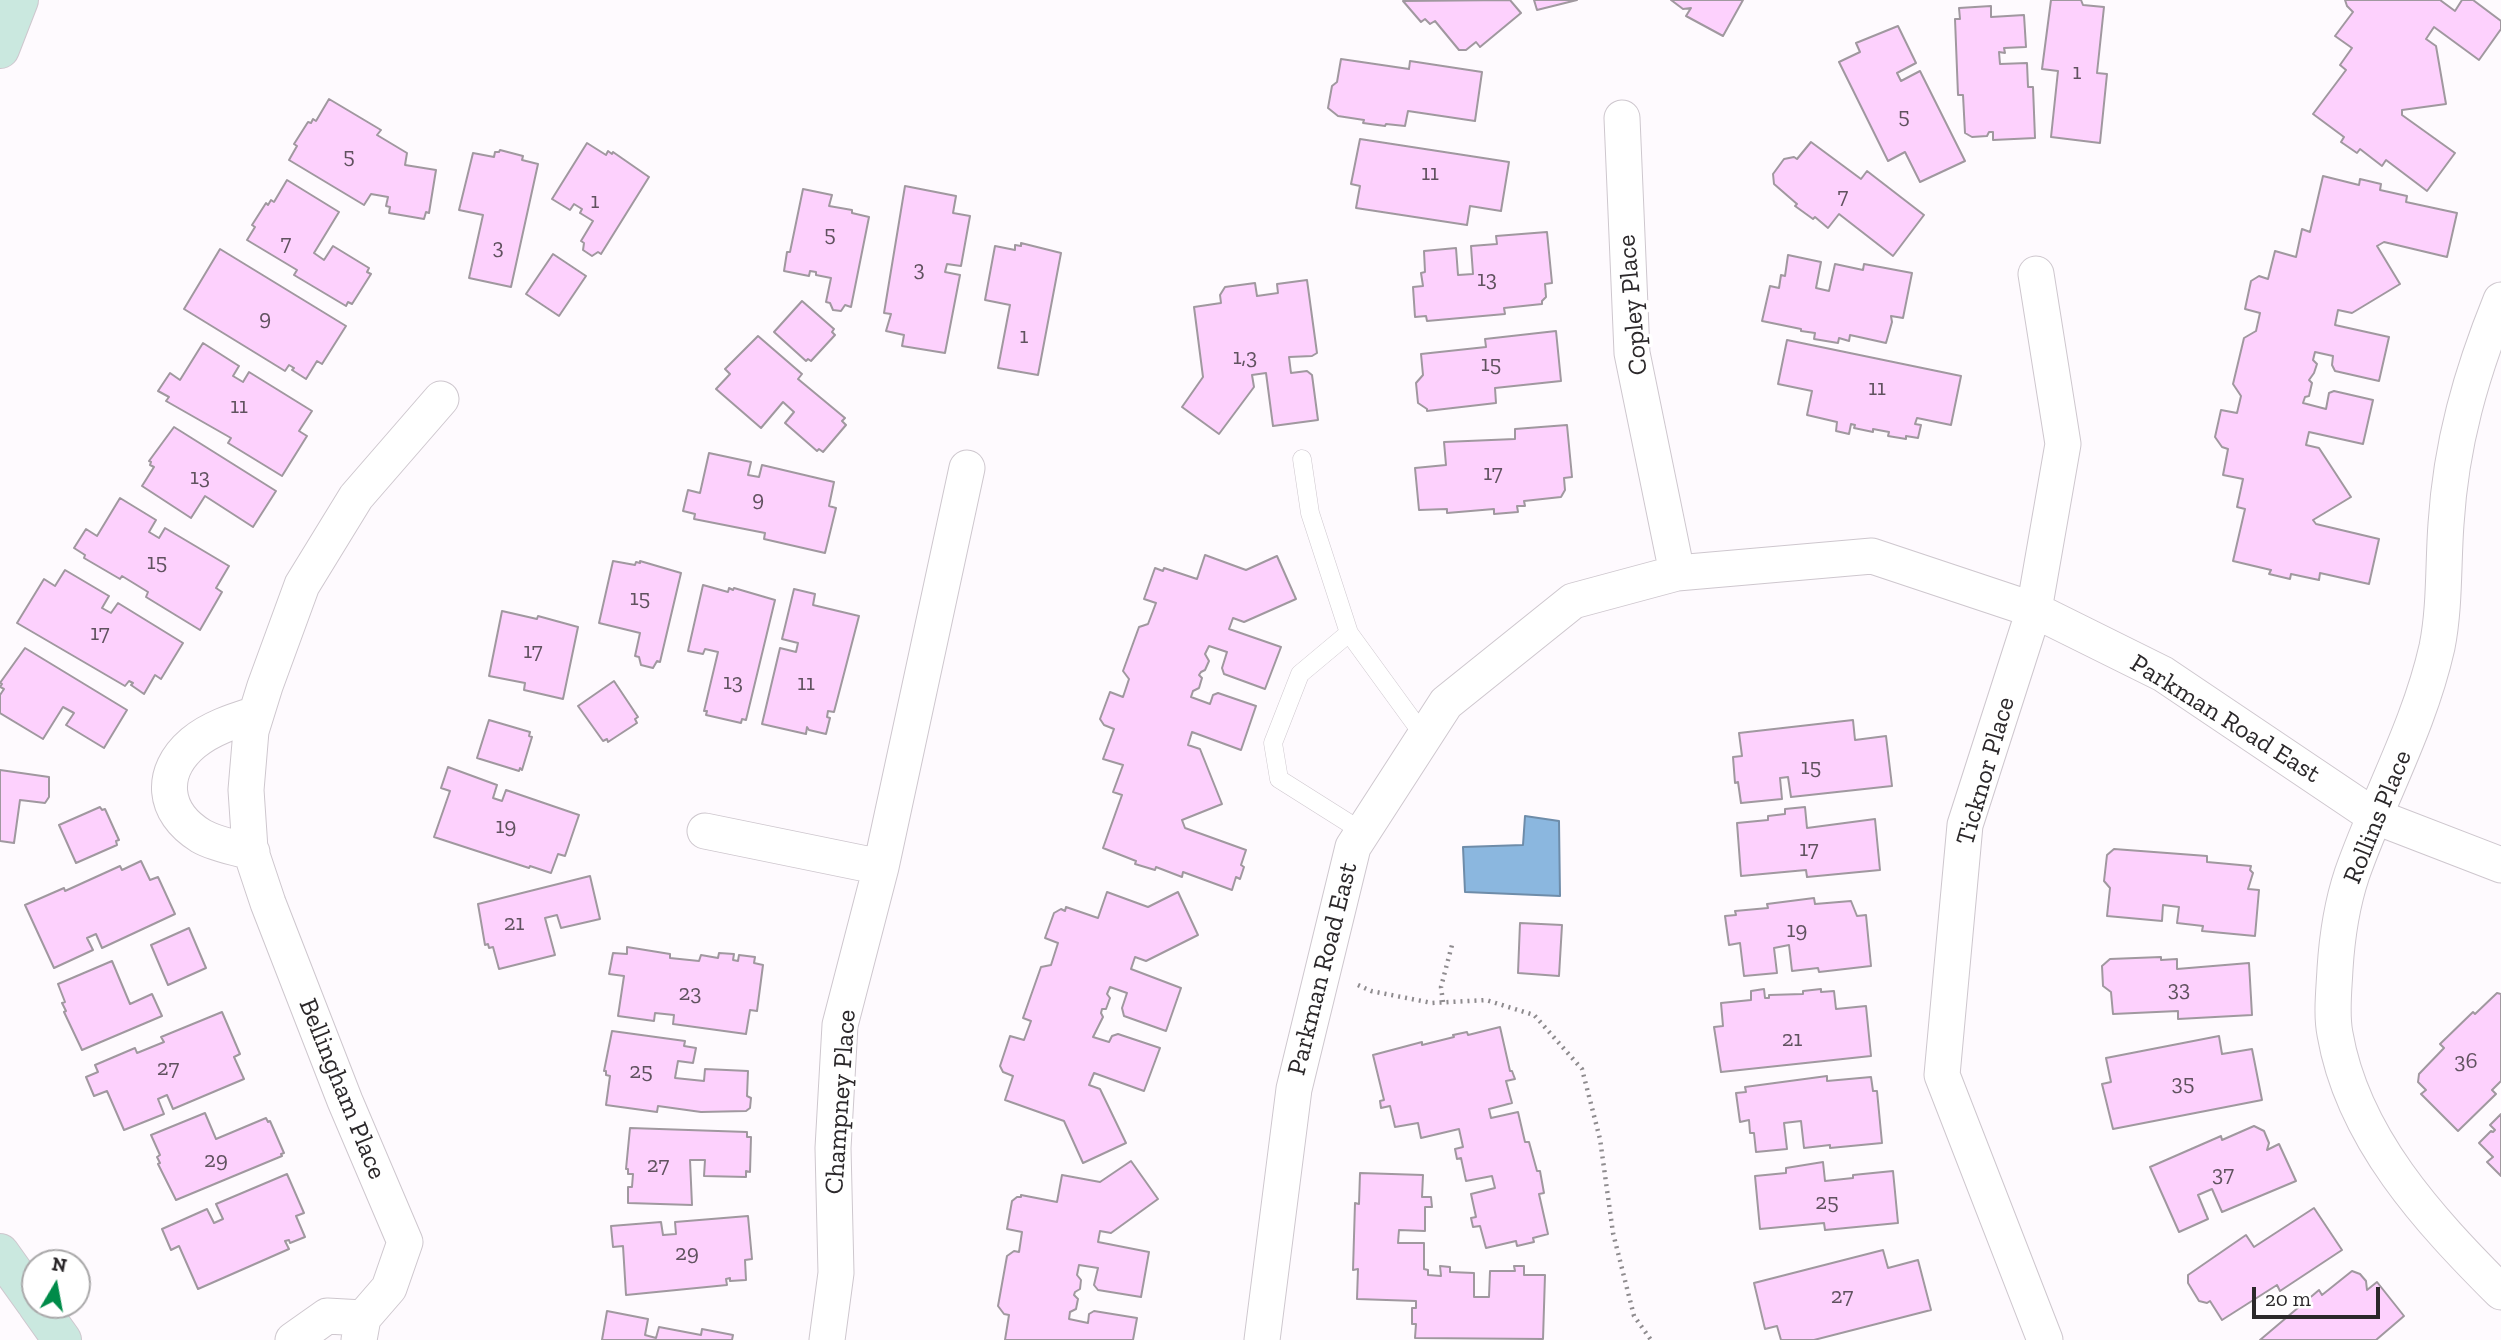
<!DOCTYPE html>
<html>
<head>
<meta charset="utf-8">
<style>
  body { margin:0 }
  #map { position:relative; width:2501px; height:1340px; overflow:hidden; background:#fefafe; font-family:"Zilla Slab",serif }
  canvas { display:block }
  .north { position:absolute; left:21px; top:1249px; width:70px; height:70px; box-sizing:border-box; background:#fff; border:2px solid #aaa9aa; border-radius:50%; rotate:10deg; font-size:19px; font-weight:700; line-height:28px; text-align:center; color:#2b282a }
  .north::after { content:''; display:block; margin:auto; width:24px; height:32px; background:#008b49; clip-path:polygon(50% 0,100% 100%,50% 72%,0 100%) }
  .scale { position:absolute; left:2252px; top:1287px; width:128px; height:32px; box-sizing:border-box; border:4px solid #2b282a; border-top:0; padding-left:9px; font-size:21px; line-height:24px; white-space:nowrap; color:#2b282a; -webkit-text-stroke:5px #fff; paint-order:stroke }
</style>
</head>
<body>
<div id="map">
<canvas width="2501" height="1340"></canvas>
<div class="north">N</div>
<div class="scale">20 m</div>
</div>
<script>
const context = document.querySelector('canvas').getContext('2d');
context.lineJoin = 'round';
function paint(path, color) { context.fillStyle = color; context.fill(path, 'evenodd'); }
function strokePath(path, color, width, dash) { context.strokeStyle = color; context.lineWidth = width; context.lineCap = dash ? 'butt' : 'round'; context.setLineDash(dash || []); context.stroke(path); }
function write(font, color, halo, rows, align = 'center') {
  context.font = font + ' "Zilla Slab",serif'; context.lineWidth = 7; context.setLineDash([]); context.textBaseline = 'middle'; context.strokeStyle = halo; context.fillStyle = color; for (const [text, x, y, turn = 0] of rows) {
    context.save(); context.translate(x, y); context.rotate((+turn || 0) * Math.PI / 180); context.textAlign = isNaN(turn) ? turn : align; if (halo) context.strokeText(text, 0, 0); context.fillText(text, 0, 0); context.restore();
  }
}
const water = new Path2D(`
  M1525,816l34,5 1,75 -95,-4 -2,-45 60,-2z`);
const building = new Path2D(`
  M1510,0l11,13 -41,34 -4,-5 -10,8h-7l-24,-29 -5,3 -5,-5 -4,3 -18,-21z
  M1534,0h43l-40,10z
  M1671,0h72l-20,36 -37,-20 5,-8 -8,1z
  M2051,0h30l2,5 21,2 -7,66 10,1 -7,69 -49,-6 7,-66 -16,-2z
  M2345,0h95l15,11 7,-11h11l28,21v8l-22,31 -45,-33 -8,12 10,7 10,58 -44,6v5l53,38 -28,38 -41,-31 -4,6 -22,-17 -3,4 -16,-11 3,-5 -31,-23 33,-44 -6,-5 12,-17 -17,-12 18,-24 -6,-6z
  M1991,6v11l33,-2 2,32 -22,1 1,5 -6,-1 1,12 27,-1 1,24h5l2,51 -42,2v-8h-4l-2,4 -15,1 -7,-4 -2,-38h-5l-3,-76h5l-1,-11z
  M1898,26l18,37 -19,10 4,8 19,-10 45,90 -45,21 -15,-30 -17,9 -49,-99 21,-10 -4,-9z
  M1341,59l68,10 1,-8 72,11 -7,49 -67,-10 -3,15 -19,-2 -1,2 -22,-3 1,-3 -26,-4 -10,-8 4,-22 5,-4z
  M329,99l52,31 -4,5 30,18 -2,12 31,5 -7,43 -3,-1 -2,7 -35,-6 1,-6 -4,-1 2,-9 -17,-3 -7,11 -75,-45 8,-14 -3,-2 14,-22 3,1 2,-4 3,2z
  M1360,139l149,23 -8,49 -31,-5 -3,19 -111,-17 4,-22 -9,-2z
  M1811,142l50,37 6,-8 57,44 -31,41 -54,-42 -11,14 -13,-11 -2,2 -18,-13 2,-2 -23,-20 -1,-10 11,-15 10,-2 3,2z
  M587,143l19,12 2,-4 4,3 1,-2 36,25 -48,77 -3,-2 -6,4 -9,-6 1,-7 -3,-2 12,-20 -13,-8 2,-4 -8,-5 -4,6 -18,-11z
  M500,150l23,6 -1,4 16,4 -27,123 -42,-9 14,-63 -24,-5 14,-57 21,4 1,-5h4z
  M2323,176l36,9 1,-6 21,5 -1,6 27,6 -1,6 51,11 -10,44 -63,-15 -7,4 23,38 -48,29 -14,-3 -3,15 54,12 -10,44 -44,-10 -3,-6 1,-9 -18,-4 -2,8 4,4 -3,9 -5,7 3,3 -3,13 -4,1 -2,6 23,6 3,-16 5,-2 39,9 -10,44 -54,-12 -3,13 13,3 32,49 -38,23 3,4 63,15 -10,45 -49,-11 -1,7 -28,-6 -1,5 -21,-5 2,-4 -38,-9 12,-52 -8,-2 6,-28 -20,-4 5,-26 -6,-2 -7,-10 6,-27 16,3 4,-17 -8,-12 11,-46 12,-7 4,-18 -15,-4 6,-28 8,-5 9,3 7,-28 21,6 6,-28 8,3z
  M287,180l52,32 -25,41 10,7 9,-14 36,22 -2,4 4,2 -19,30 -4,-2 -2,4 -52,-31 3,-5 -50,-30 8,-13 -3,-2 14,-22 2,2 3,-5 3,2z
  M905,186l51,10 -3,17 17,3 -9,50 -14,-2 -2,8 15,3 -15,78 -43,-7 2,-11 -18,-4 5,-17 -7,-1z
  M803,189l29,6 -3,11 23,4v3l17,4 -18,90 -6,-2 -4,6 -8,-1 -3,-7 -4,-1 5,-24 -15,-3v-3l-6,-1 -1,5 -25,-5 3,-19h3z
  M1547,232l5,51 -7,1 1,13 -4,4v3l-38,4 1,6 -78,7 -1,-5 -11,1 -2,-30 10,-1 -2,-13 4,-1 -1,-21 32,-3 2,27 15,-1 -2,-28 26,-2 -1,-8z
  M1021,243l40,10 -23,122 -40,-7 12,-63 -25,-5 10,-54 20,4v-5l6,1z
  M220,249l126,77 -24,38 -5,-3 -11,18 -14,-9 2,-2 -5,-3 -4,6 -101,-62z
  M553,254l33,22 -27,40 -33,-22z
  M1788,255l33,7 -5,26 13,3 6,-27 28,6 1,-6 48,9 -9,45 -12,-2 1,6 -6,21 -36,-8 -1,6 -10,-3 -1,5 -24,-4 1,-6 -14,-2v-2l-39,-8 8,-35 9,2 2,-13 4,1z
  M1307,280l10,73 -5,3 -23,1 2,16 16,-2 5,4 6,45 -45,6 -7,-53 -14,2 2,12 -35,47 -37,-27 21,-30 -9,-70 27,-4 -1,-8 5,-8 30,-4 2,13 21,-3 -1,-9z
  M802,301l32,28 -2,3 3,3 -24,26 -3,-2 -2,2 -32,-29z
  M1556,331l5,50 -66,7 1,15 -69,8v-2l-9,-6 -2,-20 7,-8 -2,-21 65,-7 -1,-8z
  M758,336l44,38 -4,5 47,39 -3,3 4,4 -23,27 -4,-3 -2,2 -32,-28 9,-11 -11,-10 -22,26 -45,-39 14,-15 -5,-5z
  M1787,340l174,36 -10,49 -34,-7 -2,6 6,1 -3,13 -12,-2v3l-18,-3 1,-4 -16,-3v3l-19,-4 1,-3 -4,-1 -2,10 -13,-3 1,-9 -30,-7 5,-24 -34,-7z
  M203,343l36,23 -6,10 10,6 6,-10 63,39 -13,20 8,5 -25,40 -54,-33 3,-5 -65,-37 3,-4 -11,-6 12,-18 10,7z
  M1567,425l5,52 -8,1 1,12 -4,7 -37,4 1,5h-8l1,6 -24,2v-5l-47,4v-4l-28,1 -4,-42 31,-3 -2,-23 71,-3v-10z
  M174,427l102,64 -23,36 -48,-31 -14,22 -49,-32 12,-19 -4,-2 1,-3 -2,-1z
  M709,453l42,9 -3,13 11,2 3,-12 72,17 -5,24 7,2 -11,45 -61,-14 1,-6 -71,-14 1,-5 -12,-3 5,-21 12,3z
  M120,498l36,22 -7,12 10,6 6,-10 64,38 -13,22 6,4 -22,38 -54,-33 2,-5 -26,-16 -2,3 -36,-21 1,-3 -11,-7 12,-19 11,7z
  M1205,555l41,15 31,-14 19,43 -52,23 -11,-4 -4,11 52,18 -16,42 -41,-15 -2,-6 5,-16 -18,-6 -4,8 4,7 -4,9 -4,2 -2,3 3,3 -3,10 -6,3 -2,6 19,7 3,-9 5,-2 38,13 -15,44 -49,-18 -4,13 12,4 22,55 -40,16 3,8 61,22 -5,15 3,2 -4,12 -4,-2 -4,13 -49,-18 -1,5 -26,-10 -1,3 -20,-6 1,-3 -33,-13 19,-53 -9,-3 10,-27 -20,-6 11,-30 -10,-4 -4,-6 10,-27 13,5 6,-18 -6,-8 16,-44 9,-3 8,-21 -12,-4 11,-31 8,3 1,-3 33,11z
  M613,561l22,4 1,-3 4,1v-2l41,12 -21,89 -3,-1 -4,7 -12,-3 -2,-8 -4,-1 5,-23 -41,-10z
  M65,570l44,26 -7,12 9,5 7,-10 65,40 -22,36 -6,-4 -11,19 -13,-9 2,-2 -4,-2 -4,5 -108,-63 27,-44 11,7z
  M703,585l25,7 1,-4 4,2 1,-2 41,12 -29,120 -4,-1 -1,4 -35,-8 1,-4h-3l14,-59 -13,-3 -2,5 -15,-3z
  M794,589l21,5 -2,11 46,11 -25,96 -6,-1 -1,6 3,1 -4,16 -17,-4 -2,-3 -1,7 -44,-10 18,-76 16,4 2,-9 -16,-4z
  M502,611l35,8 1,-3 40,11 -15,72 -39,-9 1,-7 -36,-7z
  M25,648l102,62 -23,38 -38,-23 8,-12 -11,-6 -20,32 -43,-26v-18l4,-6 -4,-2 2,-3 -2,-1z
  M614,681l24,36 -3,2 2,4 -29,19 -1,-3 -4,2 -25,-35z
  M489,720l41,12 -1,4 3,1 -10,33 -2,-2 -1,3 -42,-13z
  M1853,720l2,20 31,-4 6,50 -101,11 -3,-20 -8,1 2,21 -41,4 -3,-21 -3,1 -2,-26 9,-1 -3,-23z
  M448,767l49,18 -4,13 9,3 4,-11 73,25 -14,41 -7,-2 -7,19 -21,-7 -1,2 -95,-31 16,-46 -9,-3z
  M0,770l49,7v20l-4,6 -25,-3 -6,43 -14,-2z
  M100,807l2,3 3,-1 14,31 -3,1 1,4 -41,18 -17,-38z
  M1805,807l2,21 68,-9 5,51 -73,7 -1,-7 -65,6 -4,-53 31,-3v-4l17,-2v-5z
  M2114,849l93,7v6l44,4 -1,4 3,3 -5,16 11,1 -4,46 -53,-5 1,-5 -26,-3 2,-16 -16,-2 -1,16 -55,-5 3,-28 -6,-7 3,-26z
  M141,861l9,19 8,-3 17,37 -73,34 -6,-14 -9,4 6,12 -39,18 -29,-63 39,-17 1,3 55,-25 2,4z
  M590,876l10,43 -39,9 -4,-13 -12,3 10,37 -56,14 -6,-22 -4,1 -1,-4 -3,1 -7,-41z
  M1107,892l41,15 30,-15 20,43 -52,26 -11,-4 -4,12 50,19 -15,43 -42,-15 -2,-8 5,-15 -17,-6 -3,7 3,4 -4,11h-4l-1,4 2,4 -10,20 16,5 3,-6 6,-2 42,14 -16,43 -50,-18 -5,12 11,4 26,54 -43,20 -19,-42 -59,-21 8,-24 -10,-4 -3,-6 10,-30 14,4 7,-19 -8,-3 18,-51 10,-2 7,-22 -13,-5 9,-25 7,-4 4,2 1,-4 32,11z
  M1814,898l1,6 36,-3 6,15 9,-1 5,51 -52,6 -1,-4 -26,3 -3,-26 -15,3 3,25 -33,3 -4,-33 -11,2 -4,-29 11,-1 -1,-4 33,-3 -1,-4z
  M1520,923l42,2 -3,51 -41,-3z
  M189,928l17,40 -38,17 -17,-40z
  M627,947l43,7v4l29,3 2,-6 17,3 1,-5 15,1 -1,6 5,1 1,-6 16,2 -1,6 9,2 -6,46 -7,-1 -4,24 -73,-10 1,-9 -19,-2 -1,8 -36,-5 6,-40 -15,-2 4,-21 14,1z
  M2161,957v3l16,-1v10l72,-6 3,52 -74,4v-8l-65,3 -2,-22 -8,-6 -1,-20 8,-7z
  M112,961l18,43 22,-10 10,22 -80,34 -18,-38 2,-1 -4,-8 3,-1 -7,-18z
  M1764,989l1,9h4v-3l34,-1v-3l18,-2v3l13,-1 2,18 30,-3 5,50 -150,16 -7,-45 9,-1 -2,-23 30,-3v-9z
  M2497,993l4,1v87l-9,9 4,4 -38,37 -37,-37 5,-4 -8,-8 1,-8 25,-26 -4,-4 33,-32 2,2z
  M222,1012l18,42 -6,3 10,22 -71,30 -6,-14 -9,4 6,15 -40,16 -17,-39 -13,5 -8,-19 12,-5 -3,-7 40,-17 2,5 27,-11 -3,-5z
  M1500,1027l10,44h2l3,8 -9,2 6,22 -23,6 2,9 27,-6 7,30h4l8,29h3l4,22 -5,1 9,40 -15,4 1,4 -17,4 -1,-5 -30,7 -6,-22 -7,1 -2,-9 5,-1 -5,-23 24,-6 -3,-12 -26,5 -5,-23 -4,1 -2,-10 8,-2 -4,-18 -38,9 -3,-15 -23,4 -5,-21 -9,2 -1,-7 4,-1 -11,-45 49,-13v3l32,-8 -1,-2 14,-3 1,3z
  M612,1031l73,10 -1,5 12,2 -3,15 -15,-2 -3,17 29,3 1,-12 43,2 -1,25 4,2 -1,10 -4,3 -45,1 -43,-6 -1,6 -51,-7 4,-29 -4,-1v-4h-2z
  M2219,1036l3,18 30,-5 10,51 -149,29 -11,-45 9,-2 -5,-24z
  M1827,1076v5l44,-4 2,14h4l5,52 -52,5v-3l-26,3 -3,-27 -17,2 3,26 -31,3 -2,-19h-4l-1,-13 -9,2 -4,-29 10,-1 -1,-5z
  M205,1113l11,26 50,-21 2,4 2,-1 14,32 -3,1 1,2 -106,44 -18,-36 2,-1 -3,-6 3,-2 -9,-20z
  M2501,1114v62l-14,-14 6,-5 -14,-14 12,-12 2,1 2,-2 -5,-5z
  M2254,1126l10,5 5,12 -2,7 12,-6 17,37 -74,31 -10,-23 -14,6 10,24 -29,13 -29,-65 71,-31 1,4z
  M630,1128l117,4v5h4l-1,35 -4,-1v6l-42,-1 1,-16h-15l2,45 -64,-2v-16h4l1,-13h-5v-5h-2z
  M1131,1161l27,38 -47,34 -11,-2 -2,11 51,10 -8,45 -43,-7 -4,-5 4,-17 -19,-3 -2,10 4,5 -1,9 -5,3 -1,3 4,4 -2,10 -6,3 -1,7 19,4 1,-9 5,-3 43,7 -4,22h-128l4,-25 -5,-1 -6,-8 9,-50 7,-5 5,1 3,-20 -15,-3 5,-28 5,-4h4v-2l36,7 5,-27 38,7z
  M1823,1162l2,19 28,-3v-3l40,-4 5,52 -73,7 -1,-7 -64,6 -5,-53 31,-3v-5z
  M1360,1173l63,2 -1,22h9l1,10h-7v24l-26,-1 -1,13h26v26l4,1v5l13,1 -1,-10 10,1v5l24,1v24h15l1,-26h25l-1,-5h10v9h21l-2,64 -128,-1 1,-14h-4v-16h4v-7l-59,-2 1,-30 -5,1 2,-67 4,1z
  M287,1174l17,39 -8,3 9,21 -15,6 -1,-3 -4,1 4,8 -91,40 -19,-43 -8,4 -9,-21 45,-20 7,14 9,-4 -7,-15z
  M2314,1208l28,42 -62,41 -3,-6 -55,35 -12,-19 -3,2 -8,-2 -11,-18v-8l58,-40 8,12z
  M748,1216l4,43 -7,1 1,20 -16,1v-3l-4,1 1,6 -101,10 -3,-49 -10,1 -2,-21 50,-4 2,13 13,-1 -1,-12z
  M1883,1250l5,18 30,-8 13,50 -117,30h-33l-4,-14 -12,3 -11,-46z
  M2352,1271l8,3 6,7 1,9 10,-8 27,34 -28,24h-116l59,-50 3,5z
  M607,1311l41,8 -3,16 11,3 3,-11 42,8 1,-6 31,6 -1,5h-130z`);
const path = new Path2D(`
  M1358,985l13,6 61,12 54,-3 48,15 48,54 18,70 13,94 21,83 17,24
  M1443,1002l-2,-15 11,-42`);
const lane = new Path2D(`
  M1302,459l8,54 39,120 75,103
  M1349,633l-49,41 -27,69 6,36 84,53`);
const street = new Path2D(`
  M1622,118l10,235 45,220
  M2036,274l27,170 -29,166 -69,215 -23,250 103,265
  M2501,300c-30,74 -50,144 -55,224 -3,40 -1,83 -9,123 -18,80 -58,150 -85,227 -10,30 -15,63 -17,95 -1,21 -4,45 0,65 18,104 94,186 166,258
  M705,831l176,36
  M252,852c-16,-4 -37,-8 -51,-16 -39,-24 -42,-64 -8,-93 18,-15 41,-22 63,-29
  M293,1340l34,-24 36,2
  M359,1340l4,-22 26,-30 16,-46 -60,-141 -77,-198 -18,-54 -4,-59 5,-59 14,-45 37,-101 54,-88 85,-98
  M827,1340l9,-67 -3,-125 7,-123 41,-158 86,-399
  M1262,1340l32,-251 59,-242 93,-144 127,-102 104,-28 195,-17 162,54 129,64 211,142 127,49`);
const secondary = new Path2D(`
  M0,49l19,-49
  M0,1253l35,49
  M37,1305l25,35`);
const numberNames = [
  ["1",2077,72],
  ["5",1904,116],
  ["5",349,156],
  ["11",1430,173],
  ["7",1843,196],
  ["1",595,201],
  ["5",830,234],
  ["7",286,243],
  ["3",498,247],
  ["3",919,269],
  ["13",1487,279],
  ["9",265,318],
  ["1",1024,336],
  ["1,3",1245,357],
  ["15",1491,364],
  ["11",1877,388],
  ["11",239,406],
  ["17",1493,473],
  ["13",200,477],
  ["9",758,499],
  ["15",157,562],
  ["15",640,598],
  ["17",100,633],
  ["17",533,651],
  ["13",733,682],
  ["11",806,683],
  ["15",1811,767],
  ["19",506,826],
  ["17",1809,849],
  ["21",514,923],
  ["19",1797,930],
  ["33",2179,989],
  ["23",690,993],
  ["21",1792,1039],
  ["36",2466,1061],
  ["27",168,1068],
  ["25",641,1071],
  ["35",2183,1083],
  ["29",216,1160],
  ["27",658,1165],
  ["37",2223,1174],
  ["25",1827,1202],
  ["29",687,1253],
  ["27",1842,1296]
];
const streetNames = [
  ["Copley Place",1633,305,-95],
  ["Parkman Road East",2225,719,32],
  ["Ticknor Place",1986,771,-74],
  ["Rollins Place",2378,817,-68],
  ["Parkman Road East",1323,969,-76],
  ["Bellingham Place",342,1089,68],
  ["Champney Place",841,1102,-86]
];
paint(water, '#8bb7df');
strokePath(water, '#6e8ca9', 2);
paint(building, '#fdd1fd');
strokePath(building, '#a0989f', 2);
strokePath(lane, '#cec7ce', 19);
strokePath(street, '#cec7ce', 37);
strokePath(secondary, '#cec7ce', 40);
strokePath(path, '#8e8b8e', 4.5, [2, 5]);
strokePath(lane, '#fff', 18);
strokePath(street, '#fff', 35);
strokePath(secondary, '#cae8df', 38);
write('23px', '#60525f', null, numberNames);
write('26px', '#2b282a', '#fff', streetNames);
</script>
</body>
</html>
